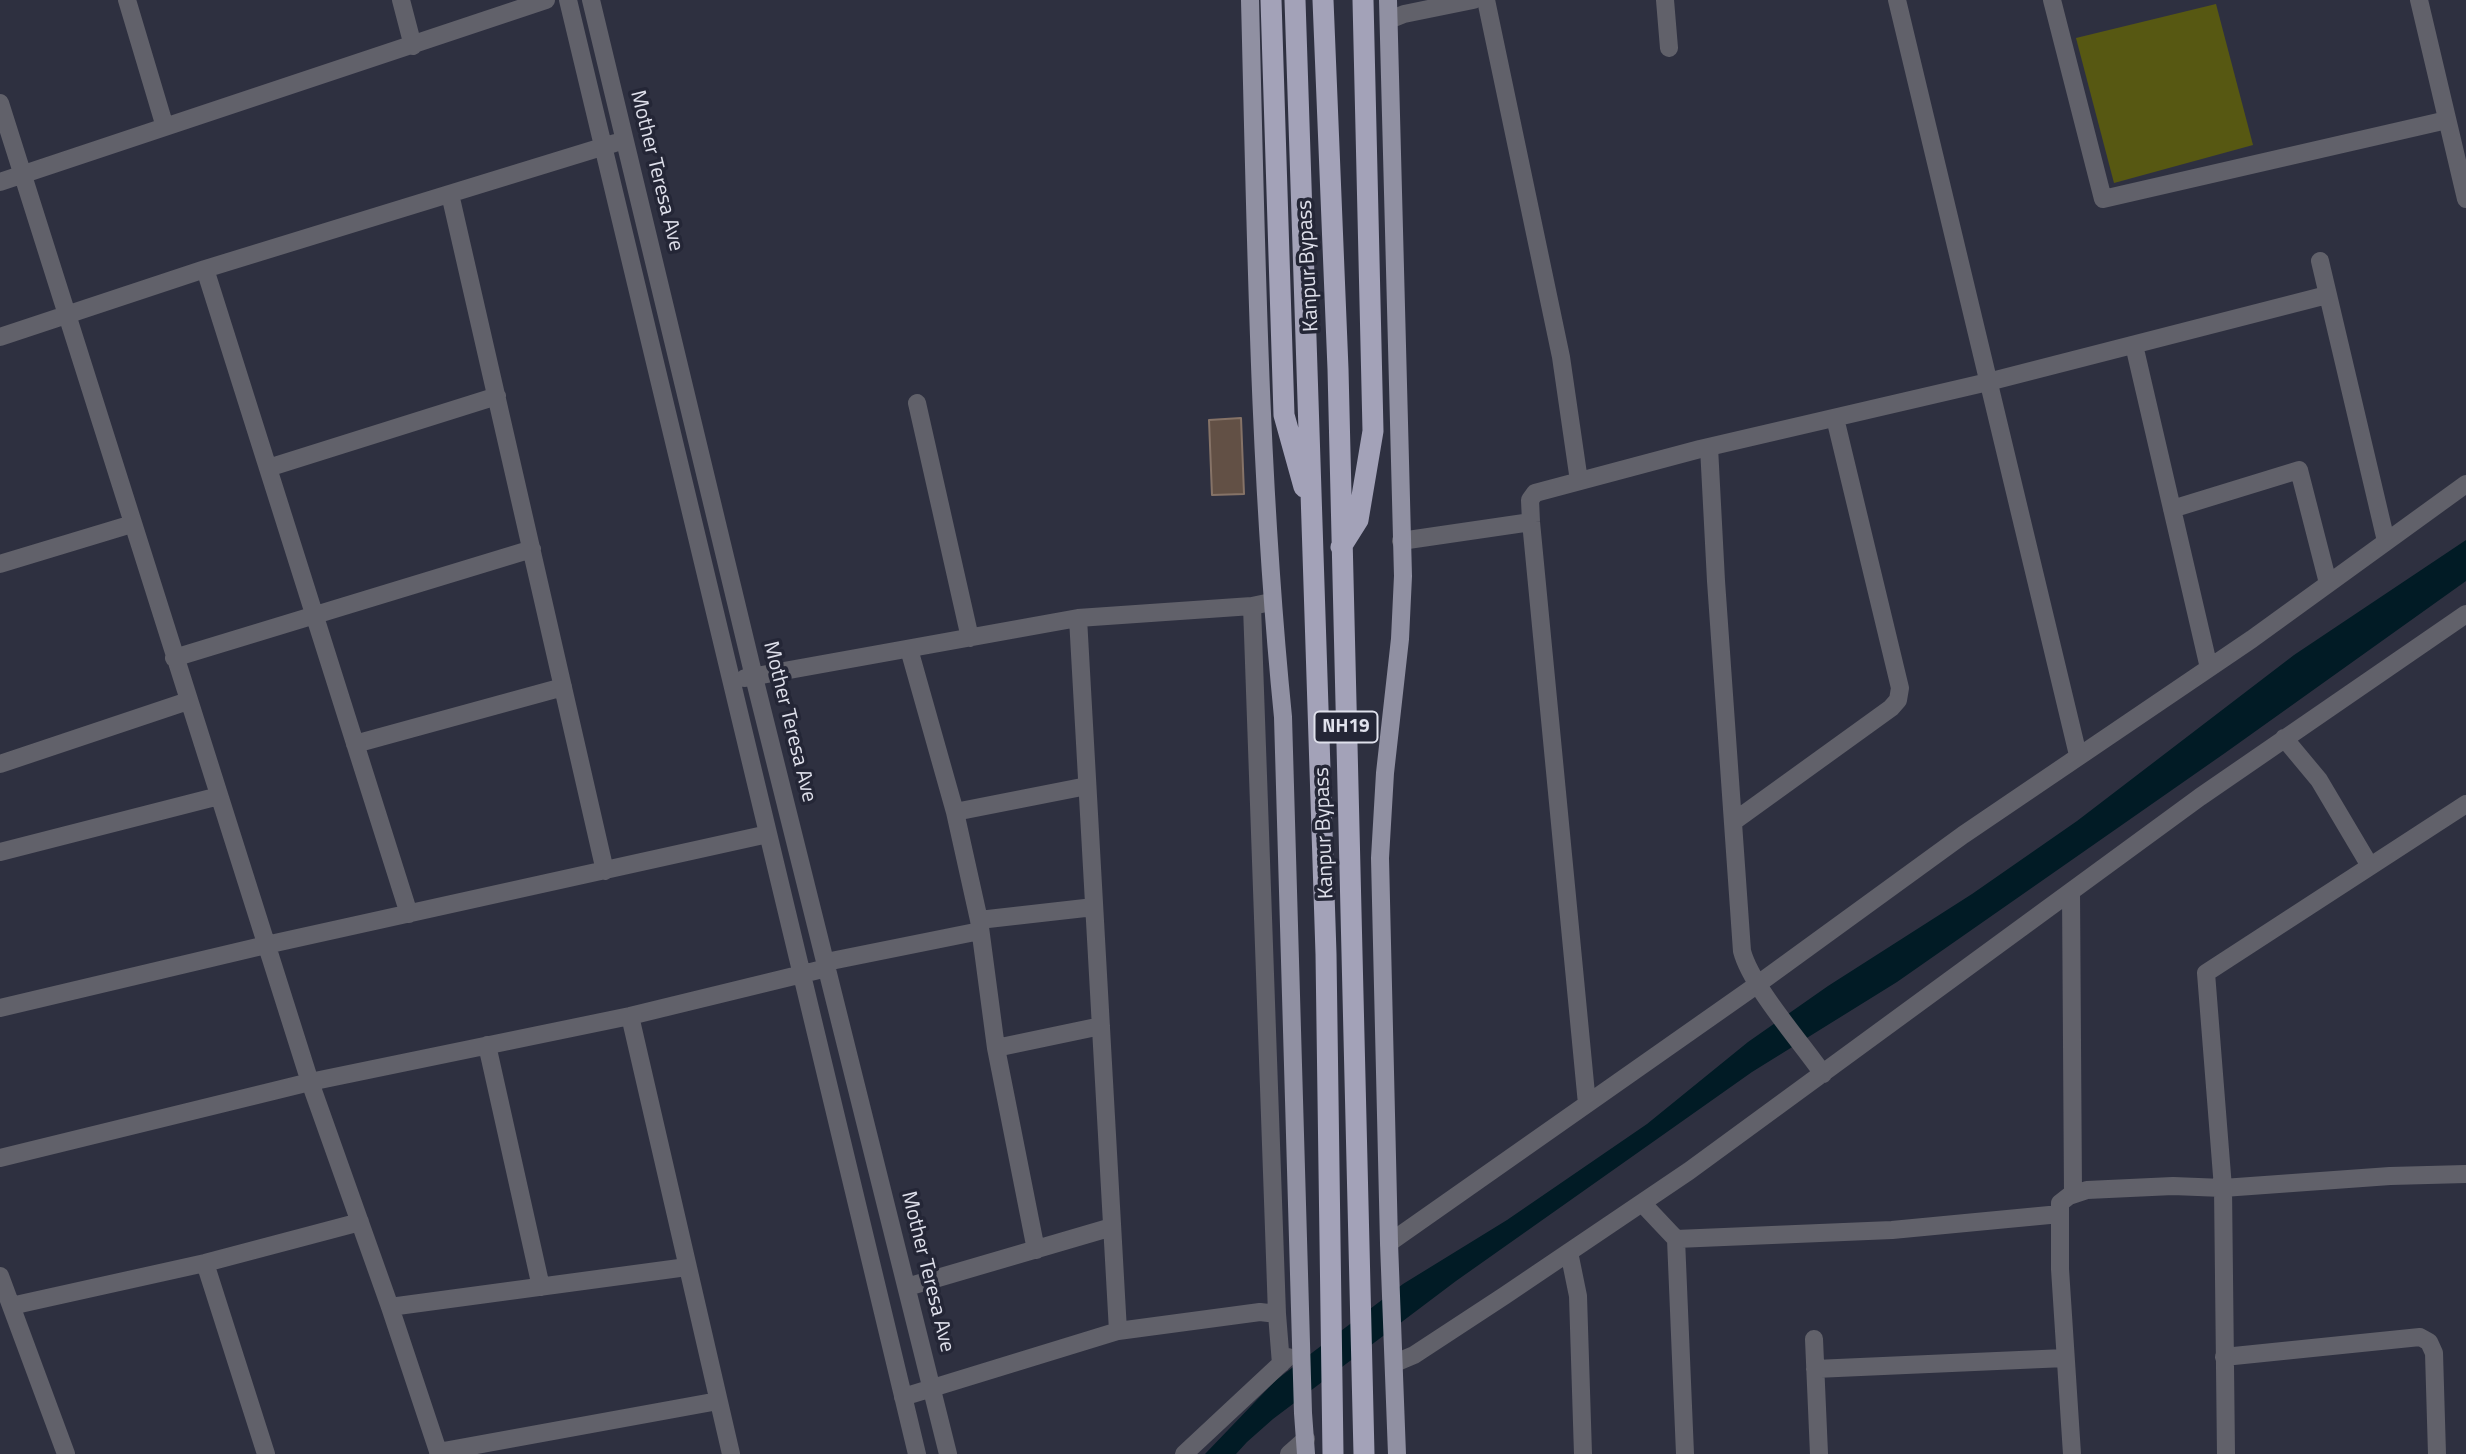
<!DOCTYPE html>
<html>
<head>
<meta charset="utf-8">
<style>
  body { margin:0 }
  canvas { display:block; background:#2e3040 }
</style>
</head>
<body>
<canvas width="2466" height="1454"></canvas>
<script>
const context = document.querySelector('canvas').getContext('2d');
context.lineJoin = 'round';
function paint(path, color) { context.fillStyle = color; context.fill(path, 'evenodd'); }
function strokePath(path, color, width, dash) { context.strokeStyle = color; context.lineWidth = width; context.lineCap = dash ? 'butt' : 'round'; context.setLineDash(dash || []); context.stroke(path); }
function write(font, color, halo, rows, align = 'center') {
  context.font = font + ' "Titillium Web",sans-serif'; context.lineWidth = 7; context.setLineDash([]); context.textBaseline = 'middle'; context.strokeStyle = halo; context.fillStyle = color; for (const [text, x, y, turn = 0] of rows) {
    context.save(); context.translate(x, y); context.rotate((+turn || 0) * Math.PI / 180); context.textAlign = isNaN(turn) ? turn : align; if (halo) context.strokeText(text, 0, 0); context.fillText(text, 0, 0); context.restore();
  }
}
const green = new Path2D(`
  M2216,4l37,141 -139,38 -38,-145z`);
const water = new Path2D(`
  M2466,540v41l-241,172 -328,229 -145,90 -296,209 -183,138 -26,23 -11,12h-31l71,-74 127,-96 104,-64 140,-96 101,-82 80,-56 144,-92 105,-73 217,-166z`);
const building = new Path2D(`
  M1241,418l3,76 -32,1 -3,-75z`);
const minor = new Path2D(`
  M127,0l38,127
  M401,0l12,46
  M568,0l349,1454
  M591,0l163,677 194,777
  M1486,0l75,357 18,124
  M1665,0l4,48
  M1897,0l181,755
  M2052,0l51,199 344,-79
  M2419,0l47,199
  M1389,20l15,-6 69,-14
  M0,103l310,979 80,225 49,147
  M0,182l546,-182
  M450,194l155,677
  M2320,261l66,280
  M205,269l204,645
  M0,337l205,-68 410,-126
  M2134,345l75,323
  M917,403l53,235
  M1709,447l7,134 26,370c9,35 59,91 81,123
  M268,468l229,-72
  M2172,509l127,-39 29,113
  M1401,541l130,-19
  M0,564l132,-40
  M1252,606l25,708 4,50
  M1078,618l40,713
  M909,649l46,163 132,-26
  M174,658l358,-109
  M745,678l333,-60 174,-12 19,-4
  M2284,738l35,42 51,86
  M355,744l208,-57
  M0,764l188,-63
  M955,812l24,108 115,-13
  M1733,822l158,-114 7,-8 2,-12 -65,-270
  M0,852l219,-56
  M2071,892l2,302
  M979,920l17,128
  M826,962l154,-31
  M0,1008l266,-63 502,-111
  M630,1016l101,438
  M487,1045l54,242
  M1587,1104l-56,-582 -1,-22 5,-7 165,-44 288,-67 339,-87
  M0,1158l310,-76 320,-66 197,-48
  M1642,1203l34,36 9,215
  M1676,1239l216,-9 168,-16
  M1389,1243l369,-259 205,-149 289,-196 214,-155
  M1036,1250l-40,-202 105,-22
  M1569,1252l9,44 5,158
  M205,1263l61,191
  M0,1276l66,178
  M907,1287l205,-60
  M11,1306l194,-43 155,-41
  M390,1307l297,-40
  M1814,1339l5,115
  M2224,1357l196,-20 9,5 5,11 3,101
  M1395,1363l19,-8 90,-59 185,-125 511,-374 266,-183
  M1815,1369l250,-11
  M903,1397l215,-66 142,-19 17,2
  M438,1452l280,-51
  M1184,1454l104,-97
  M1289,1454l17,-15
  M2072,1454l-12,-185v-66l9,-7 18,-6 86,-4 50,2 167,-12 76,-2
  M2226,1454l-3,-266 -17,-215 260,-169`);
const major = new Path2D(`
  M1250,0c6,239 9,479 33,717l20,696 3,41
  M1388,0l15,576 -3,63 -15,134 -5,85 9,385 8,211`);
const highway = new Path2D(`
  M1271,0l13,415 20,72
  M1295,0l31,954 7,500
  M1323,0l15,369 26,1085
  M1341,547l17,-27 15,-89 -10,-431`);
const shields = [
  [1346,727,63]
];
const shieldNames = [
  ["NH19",1346,727]
];
const streetNames = [
  ["Mother Teresa Ave",656,171,76],
  ["Kanpur Bypass",1309,266,-93],
  ["Mother Teresa Ave",789,722,76],
  ["Kanpur Bypass",1325,833,-92],
  ["Mother Teresa Ave",927,1272,76]
];
paint(green, '#575812');
paint(water, '#011b25');
paint(building, '#625045');
strokePath(building, '#867367', 2);
strokePath(minor, '#61616a', 18);
strokePath(major, '#9090a2', 18);
strokePath(highway, '#a3a2b8', 21);
for (const [x, y, w] of shields) { const box = new Path2D(); box.roundRect(x - w / 2, y - 15.5, w, 31, 5); context.fillStyle = '#242636'; context.fill(box); strokePath(box, '#e0e1ec', 2); }
write('bold 19px', '#e0e1ec', null, shieldNames);
write('21px', '#e0e1ec', '#242636', streetNames);
</script>
</body>
</html>
